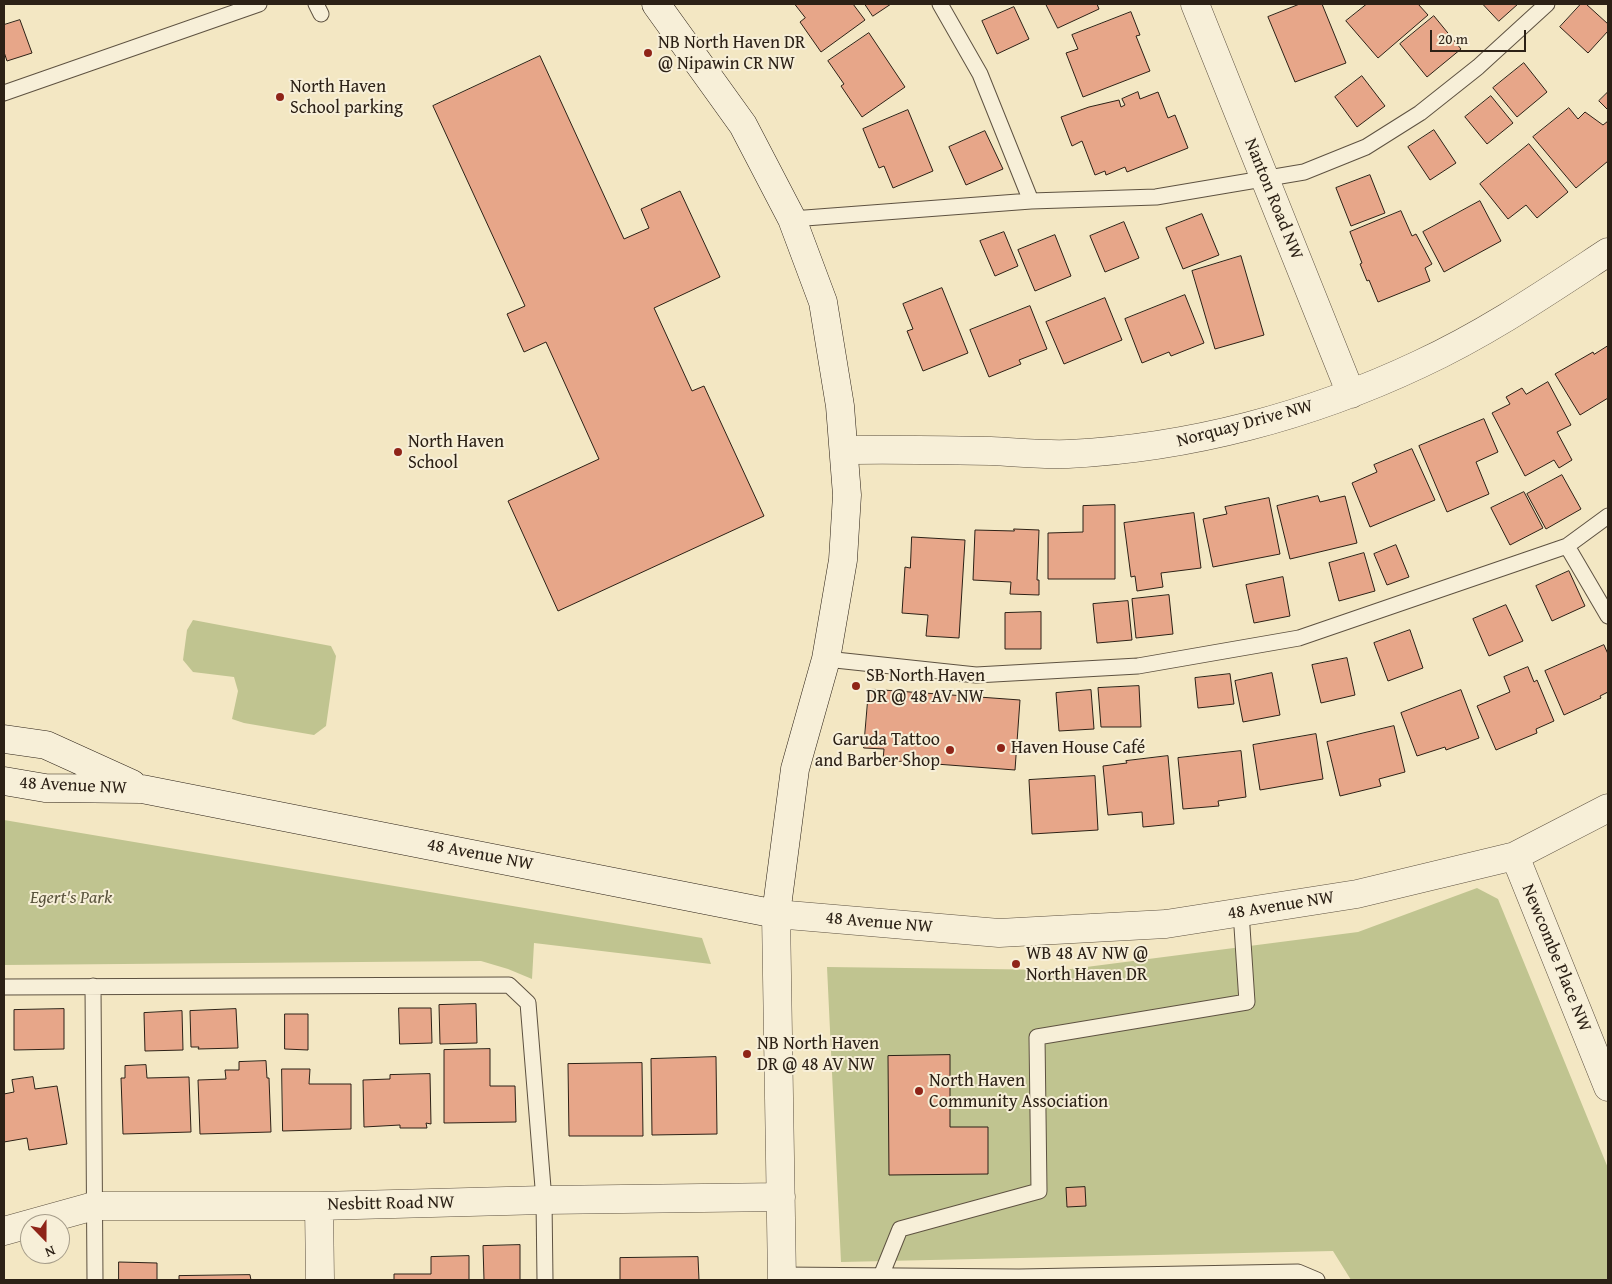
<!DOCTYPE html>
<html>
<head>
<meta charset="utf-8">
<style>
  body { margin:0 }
  #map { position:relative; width:1612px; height:1284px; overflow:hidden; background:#f3e7c3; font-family:"Gentium Book Plus",serif }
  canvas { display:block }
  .frame { position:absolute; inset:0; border:5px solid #2c2116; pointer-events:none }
  .north { position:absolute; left:20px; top:1214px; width:50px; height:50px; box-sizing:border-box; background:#f7efd8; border:1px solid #a69d8a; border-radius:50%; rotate:158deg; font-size:14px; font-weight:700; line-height:20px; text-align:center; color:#2c2116 }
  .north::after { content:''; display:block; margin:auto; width:18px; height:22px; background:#8f2418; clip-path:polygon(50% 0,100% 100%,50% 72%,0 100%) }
  .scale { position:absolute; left:1430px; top:30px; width:96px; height:22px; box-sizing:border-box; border:2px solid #2c2116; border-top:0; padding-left:6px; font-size:15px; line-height:18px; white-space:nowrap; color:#2c2116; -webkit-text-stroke:4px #f7efd8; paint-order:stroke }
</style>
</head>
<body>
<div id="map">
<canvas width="1612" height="1284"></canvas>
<div class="frame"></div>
<div class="north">N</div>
<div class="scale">20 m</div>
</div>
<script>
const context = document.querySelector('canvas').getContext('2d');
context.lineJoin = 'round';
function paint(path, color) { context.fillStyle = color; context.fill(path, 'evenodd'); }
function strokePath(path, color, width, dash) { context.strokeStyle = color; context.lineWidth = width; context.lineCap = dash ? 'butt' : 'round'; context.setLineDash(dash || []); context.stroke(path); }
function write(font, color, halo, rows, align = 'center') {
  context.font = font + ' "Gentium Book Plus",serif'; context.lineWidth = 4; context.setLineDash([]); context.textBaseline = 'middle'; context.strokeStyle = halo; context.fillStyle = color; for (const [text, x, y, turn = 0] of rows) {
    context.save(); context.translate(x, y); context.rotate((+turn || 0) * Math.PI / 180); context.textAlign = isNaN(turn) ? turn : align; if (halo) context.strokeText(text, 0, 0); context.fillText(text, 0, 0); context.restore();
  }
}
const green = new Path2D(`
  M193,620l138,26 5,10 -10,70 -12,9 -70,-12 -12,-4 6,-28 -4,-14 -41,-5 -10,-12 4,-30z
  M4,820l698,118 9,26 -177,-21 -2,36 -24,-10 -27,-8 -477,4z
  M1477,888l21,11 110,269v112h-257l-18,-29 -492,11 -14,-295 236,3 295,-38z`);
const building = new Path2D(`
  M795,4h58l12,16 -44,32 -21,-30 5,-4z
  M865,4h26l-18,12z
  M1046,4h51l2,5 -41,19z
  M1300,4h22l24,59 -51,19 -27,-65z
  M1367,4h51l10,11 -50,43 -32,-37z
  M1483,4h35l-19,17z
  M1581,4h5l22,20v7l-20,22 -28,-26z
  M1014,7l15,32 -32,15 -15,-33z
  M1131,12l9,23 -4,1 14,35 -67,26 -17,-44 12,-4 -6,-14z
  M1434,16l27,33 -34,28 -27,-33z
  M20,20l12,33 -25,8 -3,-9v-27z
  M869,33l36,54 -43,30 -21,-31 3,-2 -16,-23z
  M540,56l84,183 25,-11 -8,-19 39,-18 40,86 -66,31 38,83 12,-5 60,130 -206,95 -50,-110 91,-42 -53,-117 -22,10 -17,-38 18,-8 -92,-200z
  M1524,63l23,29 -30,25 -24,-29z
  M1362,76l23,30 -28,21 -22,-30z
  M1138,92l2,7 18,-7 10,26 7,-3 13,33 -61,24 -2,-5 -19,8 -1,-4 -10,4 -13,-34 -10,5 -11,-29 28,-10 30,-7 2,7 4,-2 -3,-6z
  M1608,92v18l-9,-9z
  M1491,96l22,27 -26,21 -22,-27z
  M1569,108l9,11 7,-7 18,13 5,-4v40l-32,27 -43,-51z
  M908,110l25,61 -40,17 -9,-22 -5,2 -16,-39z
  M1434,130l22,33 -26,17 -22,-33z
  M985,131l18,38 -37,16 -17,-38z
  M1529,144l39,48 -31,26 -11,-13 -18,14 -28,-35z
  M1370,175l15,38 -34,13 -15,-38z
  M1480,201l21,40 -57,31 -21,-40z
  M1401,211l11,25 4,-2 16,30 -7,4 5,13 -52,21 -9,-22 -2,1 -7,-17 2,-1 -12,-31z
  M1202,214l17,41 -36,14 -17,-41z
  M1124,222l15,36 -34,14 -15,-36z
  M1004,232l14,34 -23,10 -15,-35z
  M1055,235l16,41 -36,15 -17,-41z
  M1241,256l23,79 -49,14 -23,-78z
  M942,288l26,65 -45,18 -16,-40 6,-2 -10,-25z
  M1185,295l19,48 -33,13 -2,-4 -27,11 -17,-44z
  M1105,298l17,42 -58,24 -18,-42z
  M1030,306l17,43 -28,11 2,4 -32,13 -19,-47z
  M1608,346v52l-28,17 -25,-41 38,-22 1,2z
  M1548,382l23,43 -14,7 15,28 -13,8 -5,-8 -29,16 -33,-63 18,-9 -4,-7 16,-9 4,6z
  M1484,419l14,33 -22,10 13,32 -42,18 -28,-66z
  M1412,449l23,51 -65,27 -18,-44 25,-11 -3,-7z
  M1562,475l19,34 -35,20 -19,-35z
  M1524,492l19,36 -33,17 -19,-37z
  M1318,496l2,6 25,-6 12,47 -67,16 -13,-53z
  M1269,498l11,56 -67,13 -10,-48 24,-5 -2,-7z
  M1115,505v74h-67v-46l35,-1v-26z
  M1194,513l7,55 -40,5 2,14 -26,4 -2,-15 -4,1 -7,-54z
  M1014,529l25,1 -2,50h2v15l-29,-1 1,-12 -38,-2 2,-50 39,1z
  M912,537l53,3 -6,98 -33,-2 2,-21 -26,-2 3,-46 5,1z
  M1396,545l13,32 -22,8 -13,-31z
  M1364,553l11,38 -36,10 -10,-38z
  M1569,571l16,35 -33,15 -16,-35z
  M1283,577l7,39 -36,7 -8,-38z
  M1169,595l4,39 -37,4 -4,-39z
  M1128,601l4,39 -35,3 -4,-39z
  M1506,605l17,36 -34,15 -16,-37z
  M1041,612v37h-36v-36z
  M1410,630l13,38 -35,13 -14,-38z
  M1604,645l4,9v38l-8,4 1,2 -37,17 -19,-44z
  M1347,658l8,37 -34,8 -9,-38z
  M1528,667l6,15 3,-2 17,41 -18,8 1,4 -41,17 -19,-44 33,-14 -6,-15z
  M1272,673l8,42 -37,7 -8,-41z
  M1230,674l4,30 -36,4 -3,-30z
  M1139,686l2,41h-40l-3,-39z
  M869,689l151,11 -5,70 -132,-10 1,-11 -20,-1z
  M1091,690l3,39 -35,2 -3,-38z
  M1461,690l18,48 -33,12 -1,-3 -28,9 -16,-43z
  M1394,726l11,46 -26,7 2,7 -41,10 -13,-54z
  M1316,734l7,45 -63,11 -7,-45z
  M1241,751l5,46 -28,4 1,5 -36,3 -5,-51z
  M1168,756l6,68 -31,3 -1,-15 -34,3 -5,-49 24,-3 -1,-2z
  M1095,776l3,54 -66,4 -3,-54z
  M476,1004l1,39 -37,1 -1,-39z
  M399,1008h32l1,35 -32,1z
  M64,1009v40l-50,1v-40z
  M236,1009l2,39 -40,1 1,-2h-8l-1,-36z
  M182,1011l1,39 -38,1 -1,-38z
  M285,1014h23v36l-23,-1z
  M490,1049v37h25l1,36 -72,1v-73z
  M950,1055v72h38v47l-99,1 -1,-119z
  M716,1057l1,77 -65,1 -1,-76z
  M266,1061l1,17h2l2,54 -71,2 -2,-54 28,-1 -1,-9h14v-8z
  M642,1063l1,73h-74l-1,-72z
  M146,1065l1,13 42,-1 2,55 -68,2 -2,-56h4v-12z
  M282,1069h28l-1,15h42v45l-68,2z
  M430,1074l1,50 -5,-1 1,5h-27v-3l-36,2 -1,-47 27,-1v-4z
  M33,1077l2,12 22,-3 10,58 -38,6 -2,-12 -23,4v-48l10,-2 -2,-12z
  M1085,1187l1,19 -19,1 -1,-19z
  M520,1245v35h-36l-1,-34z
  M469,1256v24h-75v-6h37v-17z
  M698,1257l1,23h-79v-22z
  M119,1262l38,1v17h-38z
  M250,1275l1,5h-72v-4z`);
const lane = new Path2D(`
  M316,4l5,10
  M940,4l40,70 51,127
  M4,93l255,-89
  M792,219l239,-18 125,-4 148,-25 62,-25 54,-34 58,-46 69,-63
  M1567,546l41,70
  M826,659l150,16 162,-9 161,-28 268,-92 41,-30
  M93,986l2,294
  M4,987l505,-2 19,18 16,197 1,80
  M782,1275l237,2 279,-5 19,8
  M881,1276l19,-47 139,-38 -2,-154 210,-35 -6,-90`);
const street = new Path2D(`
  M1195,4l156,390
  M844,450c49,-1 98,0 147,1 25,1 51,4 77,3 121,-6 242,-38 352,-90 67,-31 127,-72 188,-112
  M1515,856l93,231
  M319,1206l1,74
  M4,1231l90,-25h225l225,-6 237,-3
  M782,1280l-6,-366 223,19 167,-9 191,-30 158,-38 93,-48`);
const secondary = new Path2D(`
  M4,739l42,6 86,39
  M4,781l41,7 97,1 634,125 19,-145 31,-110 17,-99 4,-65 -7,-89 -17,-104 -31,-83 -49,-94 -87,-121`);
const markers = [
  [648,53,5,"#8f2418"],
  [280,97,5,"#8f2418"],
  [398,452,5,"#8f2418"],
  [856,686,5,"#8f2418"],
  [1001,748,5,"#8f2418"],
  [950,750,5,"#8f2418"],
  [1016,964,5,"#8f2418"],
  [747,1054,5,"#8f2418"],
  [919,1091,5,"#8f2418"]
];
const poiNames = [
  ["NB North Haven DR",658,43],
  ["@ Nipawin CR NW",658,64],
  ["North Haven",290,87],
  ["School parking",290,108],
  ["North Haven",408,442],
  ["School",408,463],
  ["SB North Haven",866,676],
  ["DR @ 48 AV NW",866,697],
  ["Garuda Tattoo",940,740,"right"],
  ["and Barber Shop",940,761,"right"],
  ["Haven House Café",1011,748],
  ["WB 48 AV NW @",1026,954],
  ["North Haven DR",1026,975],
  ["NB North Haven",757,1044],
  ["DR @ 48 AV NW",757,1065],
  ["North Haven",929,1081],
  ["Community Association",929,1102]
];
const streetNames = [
  ["Nanton Road NW",1273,199,68],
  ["Norquay Drive NW",1245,424,-15],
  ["48 Avenue NW",73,786,3],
  ["48 Avenue NW",480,855,11],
  ["48 Avenue NW",1281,906,-9],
  ["48 Avenue NW",879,923,5],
  ["Newcombe Place NW",1556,958,68],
  ["Nesbitt Road NW",391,1204,-1]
];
const parkNames = [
  ["Egert's Park",71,898]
];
paint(green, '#c0c490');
paint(building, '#e7a689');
strokePath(building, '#2c2116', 1);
strokePath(lane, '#5e5241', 17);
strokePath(street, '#5e5241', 29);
strokePath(secondary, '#2c2116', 29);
strokePath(lane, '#f7efd8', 15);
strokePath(street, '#f7efd8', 28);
strokePath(secondary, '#f7efd8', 28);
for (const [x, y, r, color] of markers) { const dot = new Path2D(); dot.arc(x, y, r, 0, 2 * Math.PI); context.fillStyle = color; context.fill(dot); strokePath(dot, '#f7efd8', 2); }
write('18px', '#2c2116', '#f7efd8', poiNames, 'left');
write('18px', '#2c2116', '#f7efd8', streetNames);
write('italic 18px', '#58523b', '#f7efd8', parkNames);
</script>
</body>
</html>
